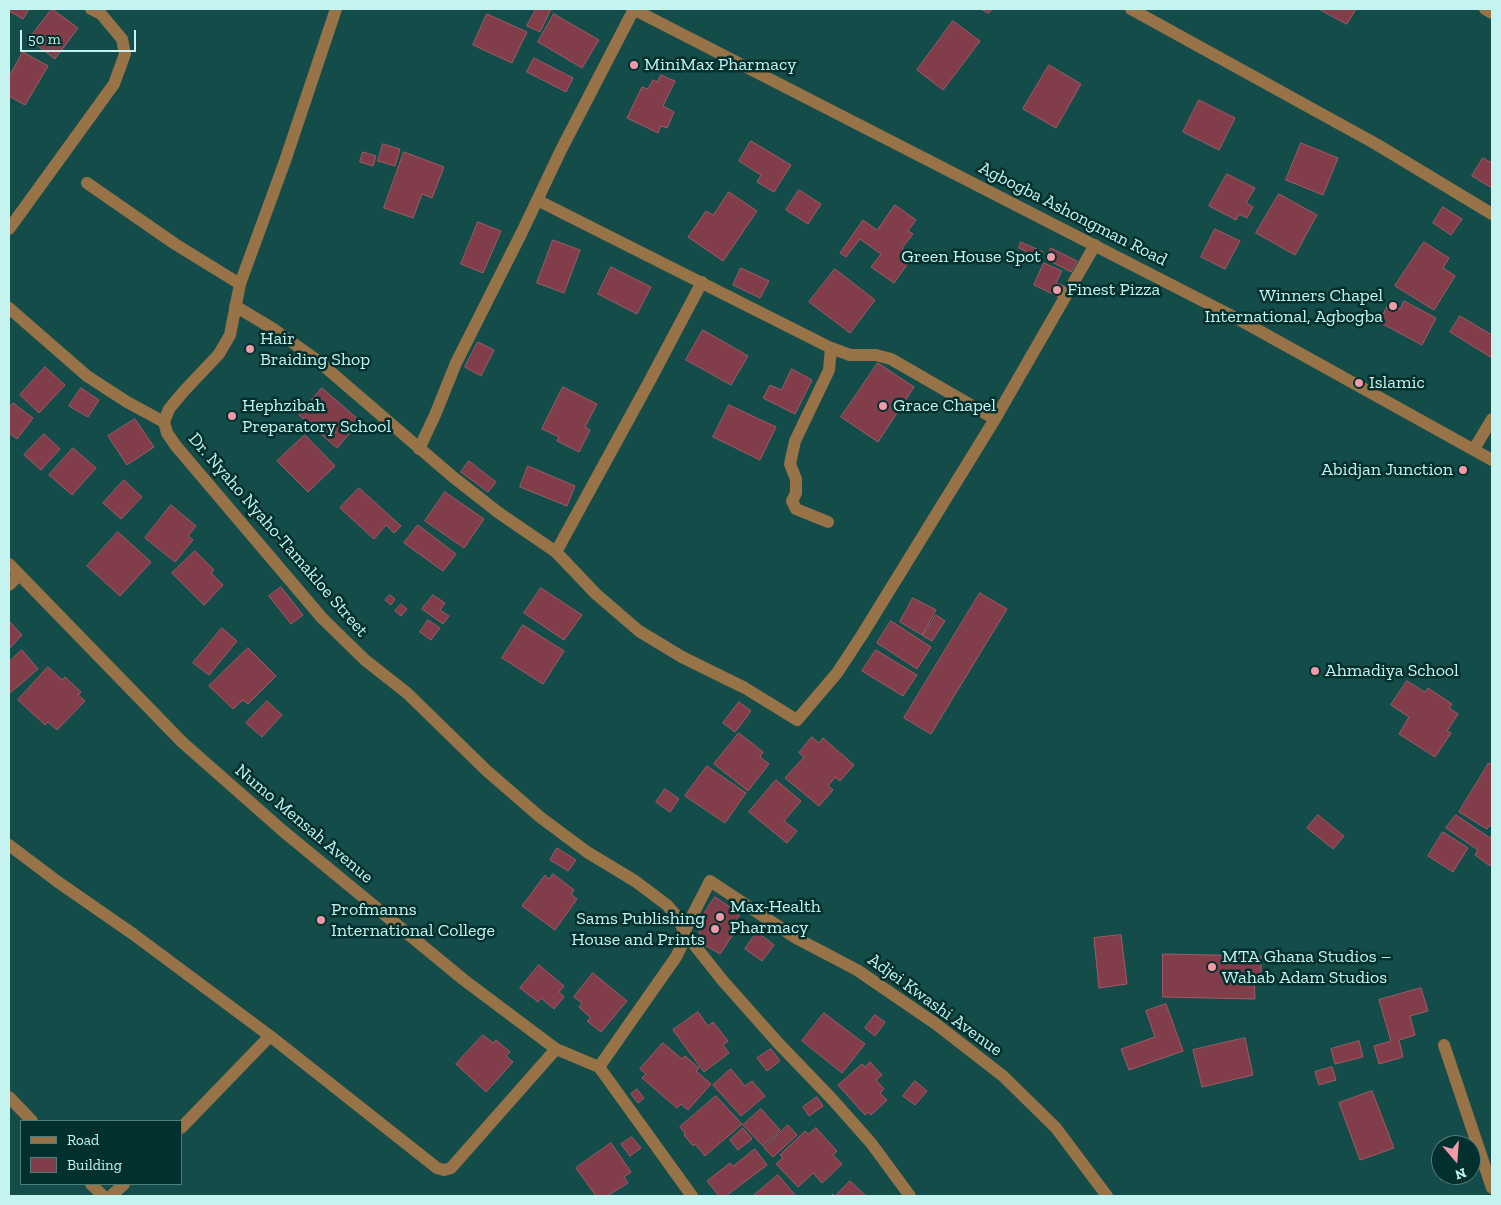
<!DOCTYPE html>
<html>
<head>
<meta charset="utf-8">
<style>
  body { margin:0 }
  #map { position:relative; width:1501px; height:1205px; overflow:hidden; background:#144c49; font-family:"Zilla Slab",serif }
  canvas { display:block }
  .frame { position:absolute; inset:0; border:10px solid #c5f3ef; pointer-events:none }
  .legend { position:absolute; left:20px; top:1120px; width:162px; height:65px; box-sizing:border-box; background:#02302e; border:1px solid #507e7b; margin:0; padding:6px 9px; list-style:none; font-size:15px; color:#c5f3ef }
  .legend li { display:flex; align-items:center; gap:10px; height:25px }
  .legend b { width:25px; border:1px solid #507e7b }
  .north { position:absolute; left:1431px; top:1135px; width:50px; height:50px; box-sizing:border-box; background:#02302e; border:1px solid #507e7b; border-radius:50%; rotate:162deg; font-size:14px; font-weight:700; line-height:20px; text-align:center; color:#c5f3ef }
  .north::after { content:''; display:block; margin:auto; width:18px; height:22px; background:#f39aa8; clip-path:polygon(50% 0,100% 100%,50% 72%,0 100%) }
  .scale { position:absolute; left:20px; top:30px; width:116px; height:22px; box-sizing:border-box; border:2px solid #c5f3ef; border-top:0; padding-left:6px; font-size:15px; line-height:18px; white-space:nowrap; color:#c5f3ef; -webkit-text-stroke:4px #02302e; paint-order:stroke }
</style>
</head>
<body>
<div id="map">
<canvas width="1501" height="1205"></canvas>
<div class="frame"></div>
<ul class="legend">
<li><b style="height:6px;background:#977347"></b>Road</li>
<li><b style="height:14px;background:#813d49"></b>Building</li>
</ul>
<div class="north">N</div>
<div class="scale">50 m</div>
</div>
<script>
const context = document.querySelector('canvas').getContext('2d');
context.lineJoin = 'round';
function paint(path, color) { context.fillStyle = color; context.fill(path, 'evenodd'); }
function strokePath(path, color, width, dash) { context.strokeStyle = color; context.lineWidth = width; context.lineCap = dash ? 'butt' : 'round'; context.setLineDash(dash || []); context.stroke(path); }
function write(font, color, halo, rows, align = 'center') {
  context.font = font + ' "Zilla Slab",serif'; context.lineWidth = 5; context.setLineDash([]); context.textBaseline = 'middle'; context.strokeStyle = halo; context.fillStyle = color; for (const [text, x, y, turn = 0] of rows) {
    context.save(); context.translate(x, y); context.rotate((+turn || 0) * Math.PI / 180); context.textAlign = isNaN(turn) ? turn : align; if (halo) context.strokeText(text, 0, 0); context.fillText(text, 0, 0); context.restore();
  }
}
const building = new Path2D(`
  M9,9h20l-6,10 -14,-8z
  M52,9l26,19 -23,31 -26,-20z
  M536,9h15l-11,23 -13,-6z
  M981,9h11l-3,4z
  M1319,9h37l-9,15z
  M487,14l40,18 -15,31 -39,-18z
  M554,14l45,26 -17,28 -44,-26z
  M953,21l27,20 -37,49 -26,-20z
  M23,52l25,14 -23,39 -16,-9v-19z
  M534,58l39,20 -7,14 -39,-20z
  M1049,65l32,19 -25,44 -33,-19z
  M661,75l14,6 -12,25 11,6 -7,16 -6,-2 -3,7 -31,-15 15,-31 6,2 5,-9 4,2z
  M1199,100l36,18 -16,32 -36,-18z
  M751,141l40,24 -17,27 -17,-10 4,-7 -22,-14z
  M1301,143l37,15 -15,37 -37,-15z
  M383,144l17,5 -5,17 -17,-5z
  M363,152l13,4 -3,10 -13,-4z
  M404,152l40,15 -12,31 -10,-4 -9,24 -29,-10z
  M1483,158l9,5v25l-20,-12z
  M1227,174l28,14 -9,15 7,4 -6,11 -8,-4 -3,6 -27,-14z
  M799,190l22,14 -13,20 -22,-14z
  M729,192l28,19 -34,50 -35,-24 18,-26 7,4z
  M1279,194l38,21 -22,40 -39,-22z
  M895,205l21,15 -8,11 5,3 -11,14 11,8 -19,27 -23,-16 10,-13 -21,-15 -14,18 -6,-4 23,-33 14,10z
  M1443,207l19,12 -11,16 -18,-12z
  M478,222l23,9 -18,42 -22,-9z
  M1215,229l25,12 -15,28 -24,-12z
  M553,240l27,10 -16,43 -27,-10z
  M1021,242l22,10 -4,6 -20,-10z
  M1424,242l25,16 -6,10 12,8 -21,34 -39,-24z
  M1051,248l26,13 -6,11 -25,-13z
  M1044,263l18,8 -6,12 8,3 -5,11 -25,-12z
  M611,267l40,20 -14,27 -39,-20z
  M741,268l28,13 -9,17 -27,-13z
  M835,269l40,31 -25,33 -41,-31z
  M1404,301l32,17 -14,27 -43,-23 10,-19 11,6z
  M1460,316l32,19v23l-42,-26z
  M703,330l45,26 -17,29 -45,-25z
  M478,342l16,8 -13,26 -16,-9z
  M878,363l36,24 -36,55 -37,-25z
  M45,367l20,18 -26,28 -19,-18z
  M792,369l20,11 -17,34 -32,-16 7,-13 11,5z
  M563,387l34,17 -12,23 5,3 -11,22 -22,-11 2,-4 -17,-8z
  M81,388l18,12 -11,17 -19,-11z
  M322,388l38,33 -23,27 -38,-33z
  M13,403l20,15 -16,21 -8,-6v-24z
  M729,405l47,22 -16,33 -47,-23z
  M135,419l19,28 -27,18 -19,-29z
  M44,434l16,15 -19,21 -17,-15z
  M305,435l30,31 -27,26 -31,-31z
  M73,448l23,20 -24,27 -23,-20z
  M469,461l27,21 -8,10 -27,-20z
  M528,466l47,20 -8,20 -47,-19z
  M124,480l18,17 -21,22 -18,-16z
  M359,488l42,38 -7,7 -8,-8 -12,14 -34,-31z
  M445,492l39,27 -20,29 -39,-27z
  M171,505l25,21 -8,10 5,4 -18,22 -30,-24z
  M418,525l38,29 -13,17 -39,-28z
  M118,532l33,30 -31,34 -33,-30z
  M195,551l19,19 -3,3 12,12 -19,20 -32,-32z
  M281,587l22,28 -12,9 -22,-28z
  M541,588l41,27 -18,25 -40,-27z
  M980,593l27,16 -76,125 -27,-16z
  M390,595l5,4 -4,6 -6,-5z
  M433,595l12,8 -5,7 9,6 -6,8 -21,-15z
  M913,598l23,12 -14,25 -22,-13z
  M401,604l6,5 -6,7 -6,-5z
  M936,615l9,6 -13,20 -9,-5z
  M428,620l12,8 -9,12 -11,-8z
  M9,621l13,14 -13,14z
  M891,621l40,26 -14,22 -40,-26z
  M523,625l41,26 -21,33 -41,-26z
  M222,628l15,13 -28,34 -16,-12z
  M248,648l28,28 -28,28 -5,-4 -10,9 -24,-23z
  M22,650l16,19 -28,24 -1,-2v-29z
  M876,650l41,25 -14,21 -41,-25z
  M48,667l14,13 3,-3 16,15 -3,3 7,6 -28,29 -9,-8 -3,3 -27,-25z
  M1407,681l18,11 3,-4 24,16 -3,4 9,6 -11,17 4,2 -16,24 -36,-23 10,-17 -18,-12z
  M267,701l15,14 -20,22 -16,-14z
  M739,702l12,9 -16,21 -12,-9z
  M739,733l24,19 -3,5 9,7 -21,27 -34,-27z
  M812,737l7,6 4,-5 31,27 -14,16 -5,-4 -7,9 5,4 -14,16 -34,-28 19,-21 -5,-4z
  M1489,763l3,2v62l-2,-2 -3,4 -28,-17z
  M707,766l39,27 -21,30 -40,-27z
  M776,780l25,21 -17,20 13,10 -10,12 -38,-31z
  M665,789l14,10 -9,13 -14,-10z
  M1318,815l26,21 -11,13 -26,-21z
  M1456,815l34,23 2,-4v28l-2,4 -15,-11 3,-5 -32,-22z
  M1443,832l25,16 -15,24 -25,-16z
  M557,848l19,12 -8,11 -18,-11z
  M553,874l21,16 -3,4 6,5 -22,31 -33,-24 23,-31 4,4z
  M715,897l25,17 -12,19 4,3 -12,18 -17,-10 -5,-16 1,-7z
  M757,932l17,13 -12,16 -17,-12z
  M1121,935l6,49 -28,4 -5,-50z
  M1163,954l98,2v22h-7l1,21 -92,-2z
  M539,965l25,21 -5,6 5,5 -10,12 -13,-11 -3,4 -18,-14z
  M593,973l34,28 -26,31 -14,-11 4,-3 -12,-11 3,-4 -8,-6z
  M1421,988l7,23 -18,5 5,19 -16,5 4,17 -24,7 -5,-18 17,-5 -12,-41z
  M1166,1004l17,47 -54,19 -8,-21 34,-12 -9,-26z
  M698,1012l10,14 5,-4 15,19 -5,4 6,8 -25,19 -31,-42z
  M824,1013l41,31 -23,29 -40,-32z
  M875,1015l10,7 -10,14 -10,-8z
  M483,1035l10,8 3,-3 14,12 -4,4 7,6 -27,30 -30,-28z
  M1245,1038l8,37 -51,12 -9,-37z
  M1359,1041l4,16 -28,7 -4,-15z
  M663,1043l19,16 3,-3 14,12 -3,3 15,13 -23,26 -7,-6 -4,4 -35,-30 4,-4 -6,-5z
  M771,1049l9,12 -13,10 -10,-13z
  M870,1062l12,13 -6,5 8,9 -4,4 7,7 -16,15 -3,-3 -3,3 -27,-30 24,-21 3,3z
  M1332,1067l4,13 -17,5 -4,-13z
  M731,1069l14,17 7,-5 13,15 -24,20 -28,-31z
  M915,1081l12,10 -12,14 -12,-9z
  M637,1089l7,9 -6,5 -7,-9z
  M1372,1091l22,57 -34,12 -21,-57z
  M716,1096l26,28 -37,32 -10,-12 -2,2 -9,-11 1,-2 -5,-6z
  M817,1097l6,9 -14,10 -6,-9z
  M761,1109l19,21 -17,16 -20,-21z
  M788,1125l9,10 -24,22 -9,-9z
  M743,1128l9,11 -14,11 -8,-10z
  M816,1128l21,23 -4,4 9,9 -20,19 -9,-10 -15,14 -22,-23 7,-6 -3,-3 25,-24 3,3z
  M632,1137l9,11 -11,8 -9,-12z
  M611,1143l20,29 -7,5 4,6 -21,13h-11l-20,-28z
  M755,1149l12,16 -41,31h-7l-12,-15 23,-18 3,3z
  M778,1175l18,21h-43z
  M850,1181l16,15h-35l2,-2 2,2z`);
const minor = new Path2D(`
  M336,9l-51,152 -45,123 -10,51 -11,19 -35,37 -15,18 -5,13 3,11 9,13 146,172 43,42 42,33 80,78 53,46 47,35 48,29 32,24 12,14 5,13 -2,13 -6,12 -77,110
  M633,9l605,310 254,141
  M1131,9l245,135 116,70
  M1485,9l7,4
  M87,183l88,61 65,40
  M537,200l294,148 19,7h26l15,4 104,60
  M9,229l105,-145 11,-30 -3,-15 -21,-25 -10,-5
  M235,306l40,24 43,31 135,116 46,36 57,39 40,42 43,37 43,26 63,31 52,32 40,-47 25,-38 133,-216 100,-174
  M9,308l78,68 40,26 37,20
  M419,449l16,-34 21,-52 66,-131 39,-82 73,-141
  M1474,449l18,-30
  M828,522l-32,-13 -4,-8 4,-8v-14l-6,-15 5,-23 34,-71 2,-22
  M556,552l92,-168 54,-102
  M9,564l173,178 101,89 181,149 92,69 43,18 93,129
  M9,585l10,-10
  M9,845l49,37 75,52 137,102 167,132 7,2 7,-2 105,-119
  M684,932l26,-51 86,57 61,32 79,54 67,52 53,52 51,68
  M684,932l39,49 56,63 53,55 39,44 39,53
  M1444,1045l48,143
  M9,1097l23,24
  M181,1128l89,-92
  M91,1184l12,12
  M111,1196l13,-12`);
const markers = [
  [634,65,5,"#f39aa8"],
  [1051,257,5,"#f39aa8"],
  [1057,290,5,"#f39aa8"],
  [1393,306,5,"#f39aa8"],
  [250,349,5,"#f39aa8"],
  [1359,383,5,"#f39aa8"],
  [883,406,5,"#f39aa8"],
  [232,416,5,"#f39aa8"],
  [1463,470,5,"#f39aa8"],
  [1315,671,5,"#f39aa8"],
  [720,917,5,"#f39aa8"],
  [321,920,5,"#f39aa8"],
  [715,929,5,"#f39aa8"],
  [1212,967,5,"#f39aa8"]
];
const poiNames = [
  ["MiniMax Pharmacy",644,65],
  ["Green House Spot",1041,257,"right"],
  ["Finest Pizza",1067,290],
  ["Winners Chapel",1383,296,"right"],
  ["International, Agbogba",1383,317,"right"],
  ["Hair",260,339],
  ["Braiding Shop",260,360],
  ["Islamic",1369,383],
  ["Hephzibah",242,406],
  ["Preparatory School",242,427],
  ["Grace Chapel",893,406],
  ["Abidjan Junction",1453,470,"right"],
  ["Ahmadiya School",1325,671],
  ["Max-Health",730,907],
  ["Pharmacy",730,928],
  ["Profmanns",331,910],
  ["International College",331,931],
  ["Sams Publishing",705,919,"right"],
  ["House and Prints",705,940,"right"],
  ["MTA Ghana Studios –",1222,957],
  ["Wahab Adam Studios",1222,978]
];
const streetNames = [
  ["Agbogba Ashongman Road",1073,214,27],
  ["Dr. Nyaho Nyaho-Tamakloe Street",278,535,49],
  ["Numo Mensah Avenue",304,824,40],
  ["Adjei Kwashi Avenue",935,1005,36]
];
paint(building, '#813d49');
strokePath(building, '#a25a66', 1);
strokePath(minor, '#977347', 12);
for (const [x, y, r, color] of markers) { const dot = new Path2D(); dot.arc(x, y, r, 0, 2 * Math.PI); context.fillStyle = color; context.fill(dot); strokePath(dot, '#02302e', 2); }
write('18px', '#c5f3ef', '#02302e', poiNames, 'left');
write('18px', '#c5f3ef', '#02302e', streetNames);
</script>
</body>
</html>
